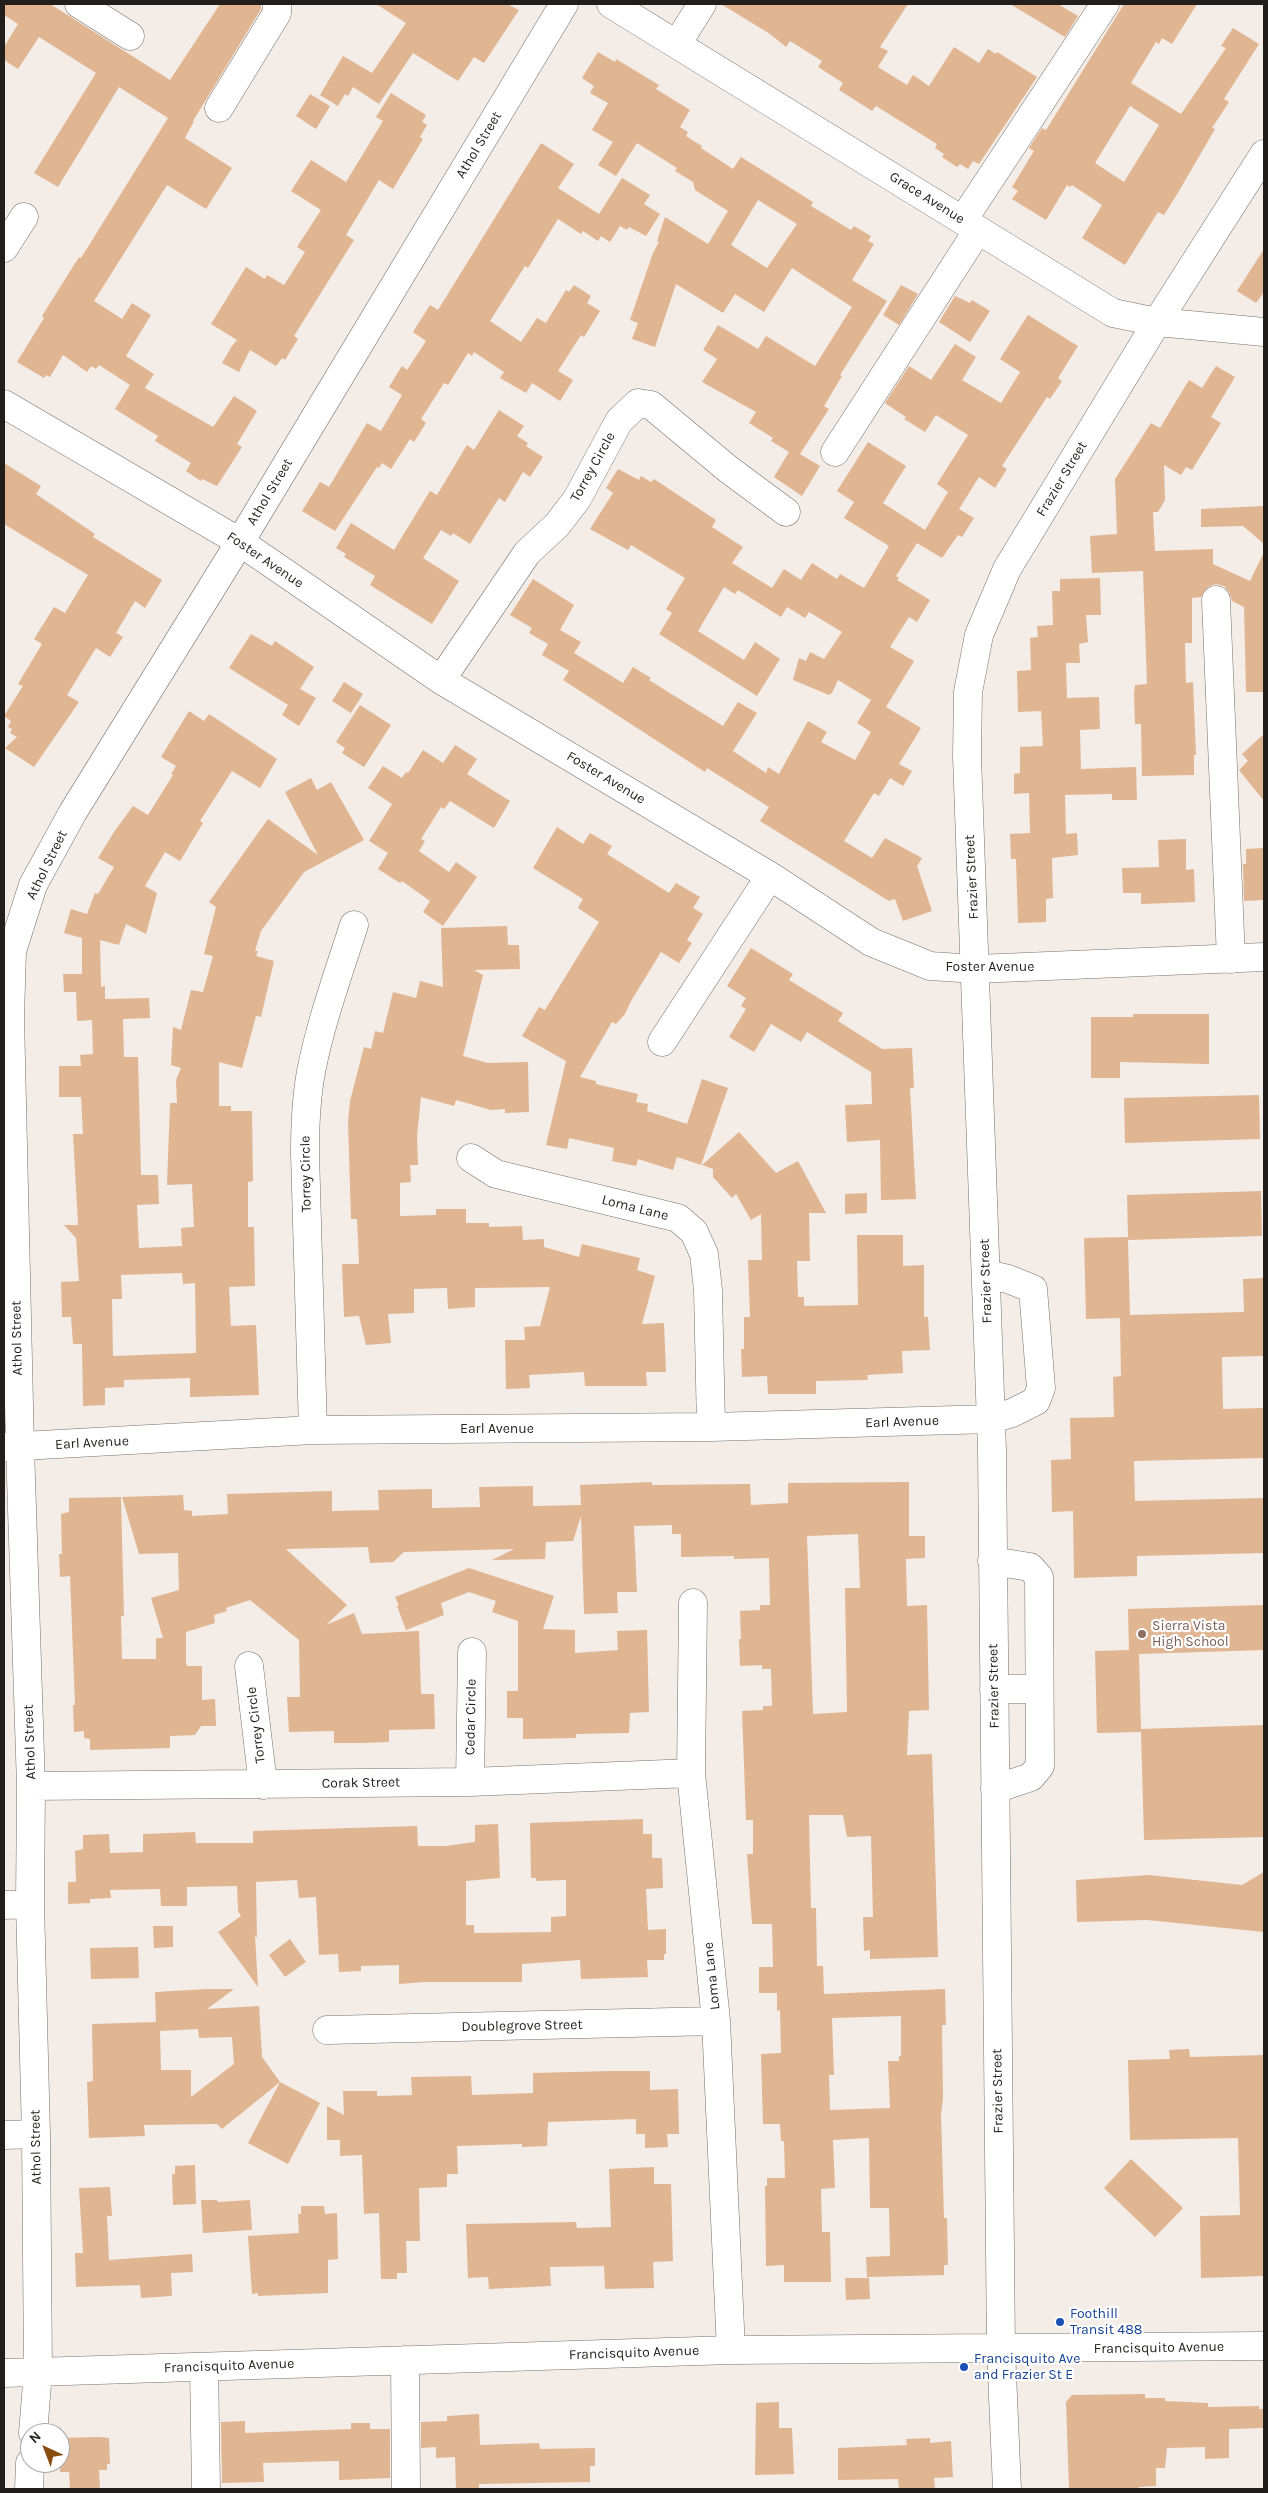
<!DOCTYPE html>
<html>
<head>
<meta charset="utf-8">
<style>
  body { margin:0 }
  #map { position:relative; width:1268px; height:2493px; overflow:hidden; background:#f4ece6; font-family:Karla,sans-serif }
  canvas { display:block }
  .frame { position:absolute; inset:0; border:5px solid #211e1c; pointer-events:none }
  .north { position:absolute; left:20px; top:2423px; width:50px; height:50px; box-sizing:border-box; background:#fff; border:1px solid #a6a5a4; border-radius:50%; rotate:317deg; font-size:14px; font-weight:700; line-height:20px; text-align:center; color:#211e1c }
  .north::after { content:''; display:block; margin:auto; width:18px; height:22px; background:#8a4b0f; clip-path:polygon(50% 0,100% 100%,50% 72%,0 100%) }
</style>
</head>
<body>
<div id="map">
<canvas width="1268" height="2493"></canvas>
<div class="frame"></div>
<div class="north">N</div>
</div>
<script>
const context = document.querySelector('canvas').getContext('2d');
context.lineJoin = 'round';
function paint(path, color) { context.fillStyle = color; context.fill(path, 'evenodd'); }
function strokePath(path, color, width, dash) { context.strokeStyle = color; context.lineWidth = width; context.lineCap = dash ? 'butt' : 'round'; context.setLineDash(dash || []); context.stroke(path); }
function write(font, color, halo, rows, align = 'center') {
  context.font = font + ' Karla,sans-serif'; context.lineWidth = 4.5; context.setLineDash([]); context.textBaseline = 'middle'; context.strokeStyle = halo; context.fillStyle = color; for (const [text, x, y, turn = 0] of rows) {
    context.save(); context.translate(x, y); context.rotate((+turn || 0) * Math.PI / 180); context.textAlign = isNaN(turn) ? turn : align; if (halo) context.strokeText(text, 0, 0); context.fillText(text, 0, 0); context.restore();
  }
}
const building = new Path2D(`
  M4,4h46l120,76 50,-76h41v5l-68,112h1l-9,17 47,30 -26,41 -39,-24 -73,116 28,18 10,-16 19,12 -25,41 28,18 -9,14 68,39 21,-31 23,15 -20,33 5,3 -25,39 -15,-7 -1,2 -15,-10 5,-8 -36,-22 3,-5 -43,-27 15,-24 -31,-20 -3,4 -5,-3 -4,6 -24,-17 -13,22 -4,-2 -2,3 -27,-16 27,-44 -2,-2 37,-59 2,1 87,-140 -49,-31 -61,100 -24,-14 62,-100 -57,-36 -21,32 -14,-9v-13l14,-23 -14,-9z
  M376,4h131l12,6 -35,53 -10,-6 -16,24 -45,-28 -34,51 -26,-17 -5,9 -3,-2 -7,12 -18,-11 23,-39 29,17 34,-50z
  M721,4h187l-28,43 8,4 -10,16 29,18 6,-10 16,11 25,-39 25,16 9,-14 8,5 1,-2 40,25 -58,87 -6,-3 -5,8 -8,-5 -3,3 -15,-10 2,-3 -9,-6 2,-4 -61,-38 -4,5 -33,-21 4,-7 -25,-16 4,-6 -32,-20 -4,6 -16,-13z
  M1010,4h48l20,12 -13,21z
  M1124,4h73l-25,40 -10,-6 -3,6 -3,-2 -25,41 50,31 45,-66 -5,-2 12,-18 26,16 -35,55 5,3 -17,26 3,1 -36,62 -15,24 -6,-3 -33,53 -43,-27 20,-33 -30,-20 -2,2 -3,-2 -21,35 -34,-21 6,-8 -6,-4 22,-36 -5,-3 13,-20 4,2zM1130,106l29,19 -35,57 -29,-19z
  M598,52l17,10 1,-3 43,26 -3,4 34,21 -10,17 8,5 -2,4 16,10 -1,2 32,21 8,-12 72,45 -2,4 40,24 3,-4 17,10 -3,5 6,3 -22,36 35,21 -47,74 2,1 -18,30 5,3 -29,45 20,12 -18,30 -28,-19 15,-25 -18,-11 2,-3 -24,-15 7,-11 -54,-30 15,-23 -14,-9 15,-25 40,24 8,-13 49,30 37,-59 -60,-39 -28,44 -29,-18 -12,19 -47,-29 -21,63 -23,-8 6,-16 -8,-3 23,-67 6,-11 -2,-1 8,-24 43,27 20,-33 -33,-21 -2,-8 -18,-11 2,-3 -40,-25 -21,33 -18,-11 15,-23 -21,-12 16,-27 -18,-10 4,-7 -12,-8zM758,200l39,24 -30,44 -36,-23z
  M391,93l35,22 -4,7 5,3 -7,12 3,2 -30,50 -14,-9 -33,55 8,5 -60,96 4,3 -13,21 -3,-2 -6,8 -26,-16 -11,22 -17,-9 10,-17 5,-6 -26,-16 35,-57 19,12 2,-4 17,10 21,-33 -8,-5 24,-37 -30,-19 20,-31 35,22 37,-61 -7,-4z
  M310,94l20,12 -14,23 -20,-13z
  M541,143l33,21 -16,24 41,26 23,-36 28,17 -6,9 16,10 -14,22 -17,-9 -2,3 -7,-4 -10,16 -9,-6 -3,5 -15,-10 -2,3 -23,-15 -30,49 -3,-2 -35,55 31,21 16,-24 9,5 20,-33 3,2 5,-7 17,11 -4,7 13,8 -16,26 -3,-2 -23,36 15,9 -13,21 -28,-18 -6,10 -26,-15 4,-6 -30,-20 -2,4 -4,-3 -20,32 -4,-2 -23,36 5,4 -12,19 -4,-3 -19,30 -9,-6 -3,5 -2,-1 -42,64 -33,-20 18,-29 9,5 38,-64 14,8 21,-36 -13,-8 13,-21 5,4 19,-29 -13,-9 17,-27 8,5z
  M1264,249v43l-8,11 -19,-12z
  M901,285l17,9 -19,31 -16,-10z
  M955,296l15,7 2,-3 18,11 -20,31 -31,-20z
  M1028,315l50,31 -20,32 4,3 -12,18 -3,-2 -45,69 5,3 -12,19 -16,-11 -20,32 15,9 -12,19 -4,-2 -16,23 -25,-15 -21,33 3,2 -2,2 33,20 -13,22 -8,-5 -19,30 24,14 -28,46 35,21 -22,36 13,7 -9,15 -13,-8 -11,18 -5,-3 -30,48 28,17 13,-20 37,20 -5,8 15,45 -29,10 -8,-22 -6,2 -129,-80 9,-14 -62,-39 -2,4 -142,-92 6,-9 -27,-16 6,-11 -19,-11 3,-5 -22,-13 23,-36 41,26 -14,25 21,12 -7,11 49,30 10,-16 18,11 -2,2 74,46 15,-24 19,11 -24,38 33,22 2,-6 11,7 29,-53 19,11 -6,10 34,18 16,-28 -14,-9 14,-23 -33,-20 -6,13 -3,2 -36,-15 6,-22 7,3 4,-9 14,7 18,-27 -33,-20 -4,6 -18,-11 -6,10 -43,-27 -3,4 -11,-7 -26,44 46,29 11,-18 25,17 -23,37 -98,-62 13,-21 -6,-4 19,-31 -54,-33 -3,5 -38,-21 23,-36 -7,-5 12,-19 21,11 2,-4 10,6 3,-3 62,41 -4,7 31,20 -11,16 40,25 12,-19 17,11 11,-17 25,16 3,-5 24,14 25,-42 -45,-28 10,-16 -17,-11 31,-49 38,24 -23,37 42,27 23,-38 -11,-8 31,-49 -32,-20 -11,17 -21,-13 2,-2 -21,-14 24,-37 22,14 24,-36 21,13 -14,23 39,23 19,-31 -20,-13z
  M1216,366l19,11 -24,40 10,6 -29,47 -6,-3 -5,8 -17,-10 1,35 -7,12h-5l2,39 58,-2v15l37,17 14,-29v140h-18l-2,-85 -12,-6 -3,-9 -5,-6 -8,-2 -8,3 -7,10 -9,1v45h-7l1,40 7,-1 3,73h-2v20l-52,1 -1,-52h-6l-1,-29 1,-10 12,-1 -4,-113 -51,2 -2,-37 27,-2 -2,-55 36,-56 9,5 29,-48 13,8z
  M499,410l25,16 -7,10 11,7 -2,3 17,11 -13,20 -7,-5 -18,30 -6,-4 -29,46 -17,-11 -2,3 -10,-6 -18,28 36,23 -27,43 -62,-39 5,-9 -31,-19 2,-3 -10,-6 15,-25 43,27 36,-59 7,4 30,-50 7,5z
  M4,463l37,23 -5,8 59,40 -2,3 69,43 -17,28 -10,-7 -19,32 7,4 -13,20 -14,-9 -29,47 12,7 -45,65 -29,-19 12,-11 -7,-4 2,-4 -4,-2 3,-6 -7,-5 19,-30 -5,-2 24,-40 -8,-5 20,-32 11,6 23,-38 -84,-51z
  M1264,506v38l-21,-18 -42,1v-18z
  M1100,578l1,37h-15l2,27 -9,2 1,19h-14l1,35 32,-1 1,32 -20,1 1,39 55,-2 1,33h-25v-6l-47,1 1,39 11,-1 1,22 -26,3 1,40 -7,1v23l-28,1 -2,-64h-5l-1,-25 20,-1 -1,-40 -15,1v-20l6,-1v-26l23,-1 -2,-35 -23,1 -1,-41 14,-1 -1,-32 8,-1 -1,-11 16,-1 -1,-34h8v-12z
  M251,634l21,12 3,-5 39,26 -14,22 16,9 -17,28 -17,-11 6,-10 -59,-37z
  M344,682l19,12 -12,19 -19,-12z
  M360,705l31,20 -27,42 -22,-14 3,-5 -9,-6z
  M189,711l15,10 5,-7 68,45 -17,29 -28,-17 -32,50 3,2 -23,38 -15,-9 -20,34 12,7 -11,41 -20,-10 -7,21 -19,-5 1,47 4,-1v13l44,-1 1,20 -27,1 1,38h14l3,118h17l1,29 -22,1 2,43 43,-2 -1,-18 13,-1 -2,-43 -25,1 3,-82h7l-1,-23 5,-12 -10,-3 2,-38 8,3 10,-40 12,2 10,-36 -9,-2 12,-47 -7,-5 59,-83 50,36 -33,-63 26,-14 6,12 14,-8 33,58 -60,32 -43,59 -6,20h3l-2,5 18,5 -13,56 -5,-1 -14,52 -23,-6v44h12v5h21l1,70 -5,1v45h6l1,59 -26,1 2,39 25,-1 3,70 -69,2v-19l-66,2v7l-19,1v17l-22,1 -1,-62h-9l-2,-27h-9l-1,-35 18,-1 -3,-43 -12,-13h14l-5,-91h10l-2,-37h-22v-31h22l-1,-11 13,-1 -1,-34 -15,1 -1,-29h-12l-1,-18h19v-36l-18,-5 7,-24 16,5 8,-21 3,1 16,-27 -16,-9 16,-26 19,-26 15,9 25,-40 -2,-1 5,-8 -15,-9zM182,1273l1,11 12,-1 1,70 -83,3 -1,-57h10l-1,-24z
  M1264,734v67l-25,-31 9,-9 -6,-7z
  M455,745l22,14 -10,15 43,27 -16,27 -44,-27 -6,8 -3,-2 -20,32 4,2 -6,10 30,21 7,-10 21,15 -34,49 -20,-14 7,-11 -28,-20 -2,2 -22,-14 10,-16 -19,-12 23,-37 -24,-16 15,-22 19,12 4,-6 2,1 15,-23 20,13z
  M557,827l26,17 7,-11 22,13 -5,8 62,39 7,-10 24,14 -7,11 10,6 -16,26 5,3 -13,20 -18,-11 -30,49 -6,13 -9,10 -4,-2 -32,55 16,4v3l42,10 -2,8 12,2 -1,7 40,13 15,-45 26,9 -27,77 -24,-8 -4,13 -35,-11 -2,7 -24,-5 2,-13 -45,-10 -2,11 -21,-4 20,-84 -44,-25 17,-29 6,3 54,-88 -21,-14 5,-9 -50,-31z
  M1186,839v31l8,-1 1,33 -54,2v-11h-18l-1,-25 37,-1 -1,-27z
  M1264,848v52l-20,1 -1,-37h3v-15z
  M507,926l1,19h11l1,24 -46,1 9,5 -20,81 25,7 40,-1 1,50 -24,1v-4l-14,1 -35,-10 -2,6 -33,-9 -4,39 1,29h-8l1,17 -11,1v33l36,-1v-6h30v14h23v4l33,-1 1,14 21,-1v8l35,10 3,-13 58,14 -3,12 18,6 -13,48 22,-1 2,49h-20l1,14h-62l-1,-14 -55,3 1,13 -24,1 -1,-49h20l-1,-13 16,-1 10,-39 -75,1v19l-27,2 -1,-21 -33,1v24l-26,1 3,29 -25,2 -7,-29 -15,1 -2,-53h17l-2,-45h-6l-3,-97 2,-21 14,-54 7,2 4,-18 8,2 10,-41 23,6 4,-17 23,6 -2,-59z
  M751,948l42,26 -4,6 54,33 -5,8 44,28 30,-1 2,40h-4l6,111 -35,1 -1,-60 -33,2 -2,-37 27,-1 -1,-32 -64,-40 -6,10 -30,-18 -17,28 -25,-15 17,-28 -5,-3 5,-8 -19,-12z
  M1133,1014h76v50l-89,-2v16h-29v-61h42z
  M1259,1095l1,44 -135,4 -1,-45z
  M739,1132l37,41 22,-12 28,52h-17l1,48h-13l1,36h6v9l54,-1 -1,-70h46v31l21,-1v52h4l2,33 -28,1 1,22 -36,2 1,5 -52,1v13h-48l-1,-18 -25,1 -1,-28h3v-32h6l-2,-57h14l-1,-46 -10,6 -15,-26 -4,4 -19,-21v-8l-11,-4z
  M1261,1191l1,45 -134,4 2,75 114,-3 -1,-33 21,-1v78l-42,1 1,52 41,-1v50l-130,3 1,40 129,-3v55l-127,3v20l-63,2 -1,-67 -21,1 -1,-52 20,-1 -1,-41 44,-1 -1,-40 8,-1 -1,-58 -34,1 -2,-81 44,-1 -1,-42z
  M867,1193v20l-22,1v-20z
  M652,1482v3l98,-1 1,21 37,-2v-20l121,-1v54h16v22l-19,1 1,47 20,-1 2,105 -20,1 -2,44 25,-1 6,203 -68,2v-9l-6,1 -1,-34h10l-2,-81 -24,1 -4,-22h-34l2,93h5l1,58h6l1,28 121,-5 1,36h-4l1,73 -2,17 3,103h3l1,47h-4v10l-77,2 -1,-20 24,-1 -1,-48h-19l-1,-70 -36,2 2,48 -14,1 1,43h8l1,50h-47v-17l-18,1 -1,-80h2v-8h18l-1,-37h-3l-1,-17h-17l-2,-70 20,-1 -1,-43 -3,1v-18h-18v-26h14l-1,-43h-20l-5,-70h6v-34h-7l-4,-109 21,-1v-4h9l-1,-37h-9v-4l-22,1 -1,-27h2l-1,-28 20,-1v-5h10l-1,-47 -35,1v-3l-53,1v-23h-9v-9l-38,1 3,66h-20l1,21 -34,1 -3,-98 -8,25 -27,1 -1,17 -53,1 22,-11 -110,3 -11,10 -23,1 -2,-16 -82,2 61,56 -21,20 28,-12 8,21 57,-3 2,63h13l1,35 -46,1v12l-26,1h-29v-12l-45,1 -2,-35h13l-1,-57 -49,-40 -24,8 1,3 -13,4 1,8 -29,9v31l1,3h15v34l13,-1 1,27h-15l-6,9 -25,1v12l-80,2v-11l-6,-1v-7l-10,1 -1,-27h2l-5,-129 -10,1 -1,-23h3l-1,-40 8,-2v-14l52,-1 3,119h-3l1,43h34v-21h7l-12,-40 28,-8 -1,-37 -39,1 -17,-57 61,-2 1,15 8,1v5l36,-2 -1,-20 105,-3v20l47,-1 -1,-20 54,-1v19l48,-1 -1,-20 54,-1v20h4l44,-1 -1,-20zM858,1534l2,54h-15l2,124 -34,2 -6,-178zM901,2016v40h-2v5h-11l2,47 -60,2 -1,-35h5l-2,-57z
  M469,1568l85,28 -11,33 32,1v23l43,-3 -1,-19 30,-1 2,82 -19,1 -1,20 -53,1v4l-53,1v-21h-16v-27h11v-70l-26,-9 4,-11 -27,-9 -28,11 3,12 -38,15 -9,-24h2l-4,-9z
  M1264,1605v45l-125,4 2,75 123,-4v112l-120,3 -3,-108 -44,1 -2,-82 34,-1 -1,-41z
  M643,1819v15h9v24h10l1,30 -17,1 2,41 18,-1v25h-2v6h-17l1,17 -67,2 -1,-19 -58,4v18h-98l-25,2v-19l-38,1v5l-22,1 -1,-18 -19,1 -3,-58 -17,1 -2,-18 -41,2 1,56 -2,-3 3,52 -40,-55 23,-16 -3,-5 -1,-25 -50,1v19h-26l-1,-17 -50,1 1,8 -21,1v4l-22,1v-22h8l-1,-31 8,-2v-14l26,-1 1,19 33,-1v-18l52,-2 1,11h57v-12l164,-5 1,20h28l29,-4v-17l23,-1 2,54 -34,3v44h8v8l77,-1v-15l15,-1v-36l-30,1v-3h-5l-1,-55z
  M1264,1872v60l-117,-12 -70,2 -1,-42 73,-5 93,10z
  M153,1926h20v21l-19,1z
  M290,1939l16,23 -21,15 -16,-22z
  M138,1947l1,31 -48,1 -1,-31z
  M208,1989h26l-27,20 52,-3 3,51 18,25 40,21 -32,61 -40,-21 32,-61 -58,47 -5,-5 -73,1 1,11 -56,2 -2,-56 6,-1 -1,-57 64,-2 -1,-30zM198,2029l1,9 33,-1 2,27 -43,33v-27h-30l-1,-39z
  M1189,2049l1,8 74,-2v221l-63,2 -1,-62 40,-1 -2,-77 -108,2 -2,-80 42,-1 -1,-9z
  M612,2071h38v19l28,-1 1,45h-12l1,13 -23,1v-14h-9v-15l-88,3 -1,24 -25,1v-3l-65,2 1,28h-11v13l-28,1 1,53h-14l1,32h-10v6h-16l-2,-66 -15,1 -2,-59 -22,1v-16h-13v-34l17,9 -1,-24h34v5l35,-1 -1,-18 60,-1 1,19 61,-2v-20z
  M1131,2159l52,49 -28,29 -51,-49z
  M195,2165l1,39 -23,1 -1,-31h3v-8z
  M654,2167v17h17l2,77 -20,1 1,26 -49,1 -1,-23 -54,1 1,19 -62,3 -1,-12 -20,1 -2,-54 110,-2 1,6 34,-1 -2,-58z
  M110,2187l2,29h-5l2,44 83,-6 1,18 -22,1 1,23 -31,2 -1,-13 -64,2 -1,-34h8l-4,-65z
  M201,2200h16l1,2 32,-2 2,30 -49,3z
  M301,2206h23l1,8 12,-1 1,46 -10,1v33l-70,3v-3l-6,1 -4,-58 51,-3 -1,-19h3z
  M845,2278h24l1,21 -24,1z
  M1145,2394v4h20v3l43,2v4l51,-1v3h5v19l-35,1v29l-24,1v-12l-38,1 -2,20h-9v18l-17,1v2h-70l-3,-87 6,-7z
  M779,2402v26h13l2,46 -39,1 1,-72z
  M479,2414l1,31 59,-2 1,6 55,-1v18h-5v16l-111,2v5h-23l-1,-32 -19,1v-11l-15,1v-26l26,-1v-5z
  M245,2421v12l106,-4v-6h19v6h20v49l-51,2v-19l-76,2 1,19 -42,1 -1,-61z
  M99,2437l10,1 1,26h-3v6h-8l1,19h-30l-1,-17h-9v-34z
  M930,2438v5l21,-2 2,36 -19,1 1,11h-36l-1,-10 -60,1v-32l69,-3 -1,-6z`);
const minor = new Path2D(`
  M79,4l51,32
  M611,4l502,309 44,9 107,10
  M677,44l25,-40
  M219,108l58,-95v-9
  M963,220l142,-216
  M4,248l20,-31
  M4,404l236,138 201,138 329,196 101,66 59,24 46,3 288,-12
  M835,452l143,-222
  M1216,600l15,359
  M441,680l86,-127 30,-28 20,-26 42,-78 19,-18 13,2 77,64 58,43
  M662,1042l108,-166
  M471,1158l25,16 182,44 16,14 10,22 4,36 3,137
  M313,1430l-8,-277c0,-27 1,-54 6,-81 9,-48 28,-100 43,-147
  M4,1447l309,-17 398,-3 280,-8 21,-6 24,-12 5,-13 -8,-99 -25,-10 -22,-5
  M992,1561l38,6 9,10 1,189 -9,11 -36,12
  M693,1603l-2,170 25,248 15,329
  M249,1666l14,119
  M994,1689h45
  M470,1782l2,-130
  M31,1786l439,-4 221,-9
  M4,1905l26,-1
  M327,2030l389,-9
  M4,2135l32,-1
  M405,2360l1,129
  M204,2367l2,122
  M4,2373l727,-23 533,-4
  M33,2433l5,-61 -2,-238 -6,-230 1,-118 -11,-339 -10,-430 2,-66 21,-66 40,-73 167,-270 324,-538
  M29,2489l1,-26
  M1007,2489l-6,-139 -9,-900 -25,-694 1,-64 11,-57 28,-66 150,-247 107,-168`);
const markers = [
  [1142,1634,5,"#8d6e63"],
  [1060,2322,5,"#1a4fb4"],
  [964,2367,5,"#1a4fb4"]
];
const streetNames = [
  ["Athol Street",479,145,-59],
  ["Grace Avenue",927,198,32],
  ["Torrey Circle",593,467,-61],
  ["Frazier Street",1062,479,-59],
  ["Athol Street",270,492,-59],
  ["Foster Avenue",265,560,34],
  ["Foster Avenue",606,778,31],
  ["Athol Street",47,865,-64],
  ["Frazier Street",972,877,-93],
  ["Foster Avenue",990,967],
  ["Torrey Circle",306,1174,-91],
  ["Loma Lane",635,1208,14],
  ["Frazier Street",986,1281,-92],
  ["Athol Street",17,1338,-91],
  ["Earl Avenue",902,1422,-2],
  ["Earl Avenue",497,1429],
  ["Earl Avenue",92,1443,-3],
  ["Frazier Street",994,1686,-91],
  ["Cedar Circle",471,1717,-89],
  ["Torrey Circle",256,1725,-97],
  ["Athol Street",30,1742,-92],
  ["Corak Street",361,1783,-1],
  ["Loma Lane",712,1976,-96],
  ["Doublegrove Street",522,2026,-1],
  ["Frazier Street",998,2091,-91],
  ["Athol Street",36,2147,-91],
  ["Francisquito Avenue",1159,2348,-1],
  ["Francisquito Avenue",634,2353,-2],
  ["Francisquito Avenue",229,2366,-2]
];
const educationNames = [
  ["Sierra Vista",1152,1626],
  ["High School",1152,1642]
];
const transitNames = [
  ["Foothill",1070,2314],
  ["Transit 488",1070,2330],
  ["Francisquito Ave",974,2359],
  ["and Frazier St E",974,2375]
];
paint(building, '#e0b592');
strokePath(minor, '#76706a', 29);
strokePath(minor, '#fff', 28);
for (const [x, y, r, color] of markers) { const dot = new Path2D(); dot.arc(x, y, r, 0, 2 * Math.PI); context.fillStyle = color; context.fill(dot); strokePath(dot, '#fff', 2); }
write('14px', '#211e1c', '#fff', streetNames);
write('14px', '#785e54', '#fff', educationNames, 'left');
write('14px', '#164399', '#fff', transitNames, 'left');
</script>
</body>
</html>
